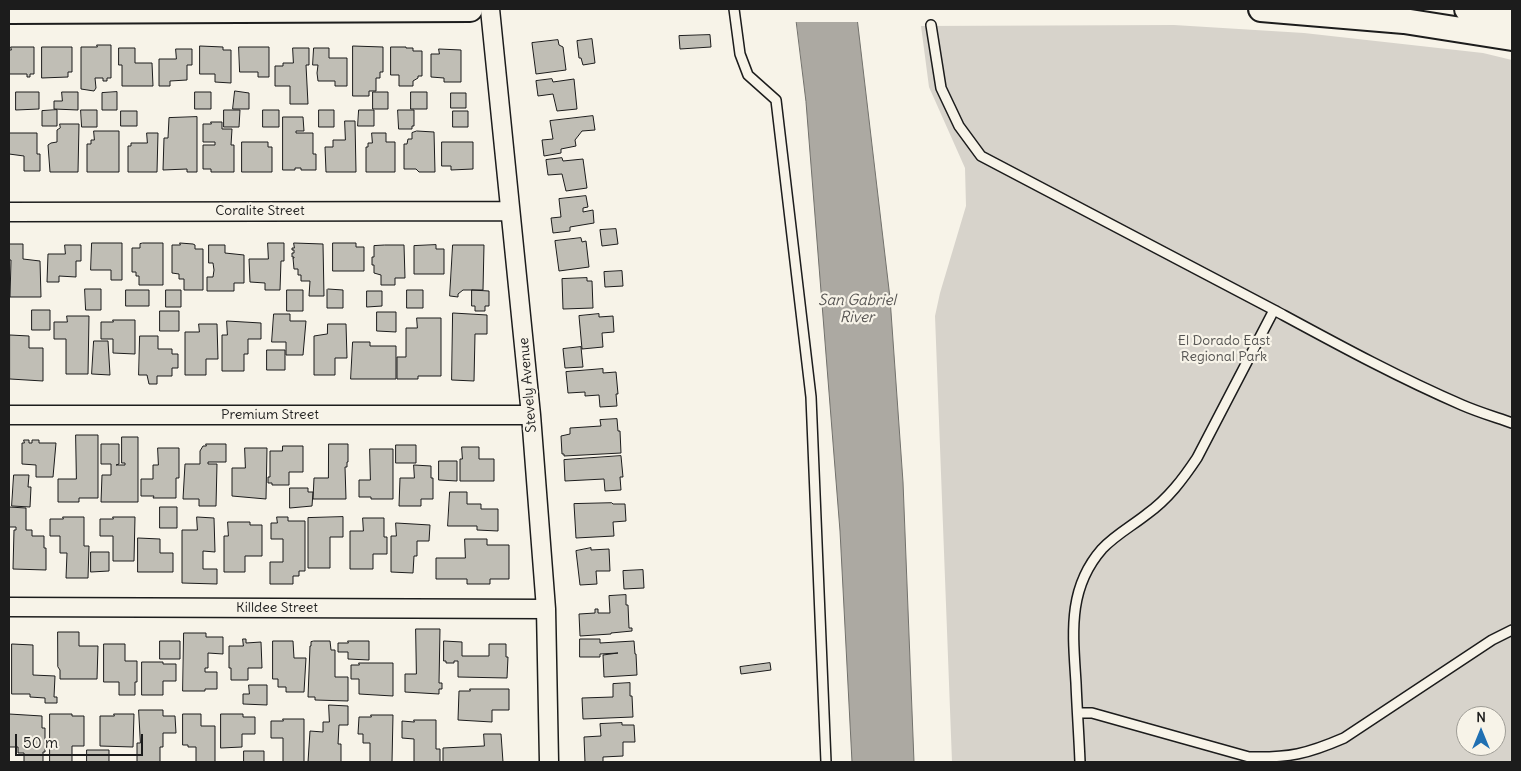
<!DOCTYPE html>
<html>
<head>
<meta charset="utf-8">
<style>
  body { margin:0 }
  #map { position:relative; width:1521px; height:771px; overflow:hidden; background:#f7f3e8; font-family:Delius,sans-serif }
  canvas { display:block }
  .frame { position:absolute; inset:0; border:10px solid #1c1c1c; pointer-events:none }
  .north { position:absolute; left:1456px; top:706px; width:50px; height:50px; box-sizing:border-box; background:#f7f3e8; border:1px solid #9f9d96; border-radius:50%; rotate:0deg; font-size:14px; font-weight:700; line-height:20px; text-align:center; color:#1c1c1c }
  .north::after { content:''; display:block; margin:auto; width:18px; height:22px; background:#1f6fb2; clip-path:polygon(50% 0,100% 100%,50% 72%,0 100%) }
  .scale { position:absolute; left:15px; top:734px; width:128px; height:22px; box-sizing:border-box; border:2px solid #1c1c1c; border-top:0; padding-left:6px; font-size:15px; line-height:18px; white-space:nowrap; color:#1c1c1c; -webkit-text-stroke:4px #f7f3e8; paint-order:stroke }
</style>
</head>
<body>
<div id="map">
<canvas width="1521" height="771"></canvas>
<div class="frame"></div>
<div class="north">N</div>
<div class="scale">50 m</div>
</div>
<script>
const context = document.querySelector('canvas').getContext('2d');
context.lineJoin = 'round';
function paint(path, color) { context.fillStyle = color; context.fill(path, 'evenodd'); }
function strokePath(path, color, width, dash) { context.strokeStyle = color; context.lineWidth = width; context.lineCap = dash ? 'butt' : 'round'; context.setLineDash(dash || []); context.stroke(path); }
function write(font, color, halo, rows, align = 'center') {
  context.font = font + ' Delius,sans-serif'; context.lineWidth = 4.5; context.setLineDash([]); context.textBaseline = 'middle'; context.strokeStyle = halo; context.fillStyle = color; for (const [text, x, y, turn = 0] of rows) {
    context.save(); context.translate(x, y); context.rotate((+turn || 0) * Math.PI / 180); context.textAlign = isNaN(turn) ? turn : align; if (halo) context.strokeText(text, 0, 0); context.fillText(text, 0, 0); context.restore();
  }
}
const green = new Path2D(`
  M1174,25l130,8 179,20 29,7v702h-560l-17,-446 5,-23 26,-87 -1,-38 -36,-81 -8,-61zM1466,716h30v30h-30z`);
const water = new Path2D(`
  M795,9h61l34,289 13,184 11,280h-62l-12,-231 -34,-429z`);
const pier = new Path2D(`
  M792,9h67l1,13h-66z`);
const building = new Path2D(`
  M710,35l1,12 -31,2 -1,-13z
  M592,39l3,24 -12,2 -2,-7h-2l-2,-17z
  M558,40l1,5 4,2 3,23 -30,4 -4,-31z
  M97,45h14v33h-4v3h-4v-3h-8l1,10 -2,3 -13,-2v-42h16z
  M200,46l23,1v3h8v33l-16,-1v-8h-15z
  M353,46l30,1v25h-3v6h-4v13h-7v5h-16z
  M11,47h23v27h-4v3h-3v-3h-18v-24h2z
  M42,47h30v25h-4v5l-26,1z
  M239,47h30v30h-11v-5h-18z
  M391,47h15v1h7v3h9v25h-4v2l-5,3v5h-14v-11h-8z
  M119,48h16v15h17l1,23h-31v-21h-3z
  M293,48h16v17h-3l2,39h-18v-18h-15v-20h8v-3h10z
  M314,48h15v10h18v28h-12v-5h-17l-1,-8 1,-8h-5z
  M176,49h16v16h-5v15l-17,1v5h-11v-27h17z
  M439,49l22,1v32h-17v-4l-13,-1v-23h8z
  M552,79l1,3 21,-3 3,30 -20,2 -4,-17 -15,2 -2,-15z
  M235,91l14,2v16h-16z
  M16,92h23v17l-23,1z
  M62,92h16v18l-24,-1v-8h8z
  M117,92v18h-15v-17z
  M195,92h16v17h-16z
  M373,92h15v17h-15z
  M411,92h16v17h-16z
  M451,93h15v15h-15z
  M57,110v16h-15v-15z
  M81,110h16v17h-15z
  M224,110h16l-1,17h-15z
  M263,110h16v17h-16z
  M319,110h15v17h-15z
  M359,110h15v16h-16z
  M398,110h16v16h-2v3h-13z
  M121,111h16v15h-16z
  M453,111h15v16h-15z
  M593,116l2,14 -13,1 -7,9 1,6 -15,3v4l-17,3 -2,-16 11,-1 -3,-18z
  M197,117v55h-10v-3l-24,1 1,-32h4l1,-20z
  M283,117h20l1,14h-8v2h17v21h3v16h-15v-2h-6v2h-12z
  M345,121h10l1,51h-30l-1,-25h8v-7h12z
  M211,122h11v7h10l-1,16h3v27h-23v-3h-8v-24h12v-3h-12v-18h8z
  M60,124h19l-1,48h-28l-2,-27 3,-2 6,-1v-12l3,-2z
  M94,131h25v41h-32v-28h4v-4h3z
  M417,131l17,1 1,40h-16l-3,-3h-12v-25h3l1,-5h4v-6z
  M9,133h28v21h3v17h-16v-15l-15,-2z
  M147,133h11l-1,39h-29v-26h3v-3h16z
  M372,133h14v9h9v30h-29v-25h2v-4h4z
  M242,142h26v5h4v25h-30z
  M442,142h31v27l-22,1v-4h-9z
  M562,158l1,3 20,-2 4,29 -21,3 -4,-17 -14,1 -2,-15z
  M586,196l2,11 -5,1v4l10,-2 1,13 -24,4v4l-17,2 -2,-15 10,-1 -2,-18z
  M616,229l2,15 -16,2 -2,-16z
  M581,238l1,4 4,-1 3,26 -30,4 -4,-30z
  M92,243h30v37h-11v-10h-20z
  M143,243h20v42h-24v-9h-3v-4h-4v-24h8v-4z
  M180,243l13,1 2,1v4h8v41h-19v-11h-5v-5l-7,-1v-28h8z
  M268,243h16v18h-3l-1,29h-15v-7l-15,-1 -1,-23h19z
  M294,243l29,1 1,52h-15l1,-15h-9v-6h-3v-6h-4l-1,-11h1v-1h-2v-4h2v-3h-2v-2h2z
  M333,243h23v4h8v24h-31z
  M9,244h14v15l17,2 1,36h-31l1,-37h-2z
  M65,245h16v16h-5v16l-17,-1v6h-12l1,-28h17z
  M209,245h16v8l19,2v28h-10v8h-27v-14h6l1,-7 -1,-7h-4z
  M385,245h19l1,33h-10v7h-14v-10l-7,-2v-8h-2v-8h2v-11z
  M436,245v4h8v25h-30v-28z
  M453,245h31l-1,45h-20l-5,4v3l-8,-1z
  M622,271l1,15 -18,1 -1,-15z
  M587,278v3h5l1,27 -30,1 -1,-30z
  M85,289h16v21h-15z
  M328,289l15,1v18h-16v-18z
  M126,290h23v16h-23z
  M166,290h15v17h-15z
  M287,290h16v21h-16z
  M407,290h16v18h-16z
  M472,290l17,1v15h-4v5h-10v-5h-3z
  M367,291h15v15l-15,1z
  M32,310h18v20h-18z
  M160,311h19v20h-19z
  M377,312h19v20l-19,-1z
  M453,313l34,2v19h-12l-1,47 -22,-1z
  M274,314h16v7h16l-3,34h-17v-13h-14z
  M599,314v3l14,-1 1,16 -12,1 1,14 -21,2 -3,-33z
  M67,316h22l-1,58h-22v-35h-12v-17h13z
  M417,318h24v58h-23v3h-21v-22h9v-29h11z
  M113,320h22v34l-22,-1v-14h-12v-17h12z
  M227,321l34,2v16h-13v15h-4v17h-22v-36h5z
  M199,324h18l1,35h-12v16h-21v-43h14z
  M328,324h18l1,34h-12v17h-21v-39l13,-2z
  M10,335l19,1v12h14v33l-33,-2z
  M140,336h18v13h14v5h6v14h-6v8h-15v8h-8l-2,-9h-8z
  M94,341h14l2,34 -18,-1z
  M353,342h17v4h26v33h-45z
  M581,347l2,20 -18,1 -2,-19z
  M267,350h18v20h-18z
  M603,369v4l13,-1 2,22h-2l1,12 -17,1 -1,-12 -14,1v-4l-17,1 -2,-21z
  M617,419l1,12h2l1,22 -57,3v-2h-2l-1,-18 9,-2v-6l31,-2 -1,-6z
  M76,435h22v63h-19v4h-21v-23h18z
  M122,437h16v65h-37l1,-27h9v-11h-10v-20h18v20l-3,1h9v-2h-3z
  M24,440h5v3h3v-3h7v3h17l-3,34h-17v-12l-14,-1v-21h2z
  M206,444h20v18h-18v2h9l-1,42h-17v-7h-16l2,-35h15v-13l3,-5h3z
  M329,444h19v18h-1v5h-2l1,32h-33l1,-21h14z
  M396,445h20v18h-20z
  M283,446h20v26h-14v13h-17v-2h-4v-6h2v-26h12z
  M462,447h17v12h15v22h-34v-22h2z
  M158,448h21v30h-3v20h-23l1,-2h-13v-17h12v-14h5z
  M245,448h22l-1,51 -34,-3v-28h13z
  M370,449h23v50h-22v-2h-12v-17h11z
  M621,456l2,21h-3l1,13 -16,1 -1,-12 -39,2 -1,-21z
  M439,461h18v20l-18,-1z
  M414,465l17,1v12h2v21h-12v7h-22l1,-28h14z
  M14,475h15l-1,12h3l-1,20 -18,-1z
  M290,488h18v4h5l-1,14 -22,2z
  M450,492h17v12h14v5h17v22l-21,-1v-4h-29z
  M612,503l1,1h12l1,17 -13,1 1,14 -38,2 -2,-34z
  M9,507l17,1v22h6v6h12v12h2v22l-33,-1 1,-39h2v-3h-7z
  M160,507h17v21h-17z
  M63,517h21v29h5l-1,32h-22l1,-25h-7v-17h-10v-17h13z
  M113,517h22l-1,44h-21v-25h-13v-17h13z
  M197,517l17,1 1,34 -12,-1v18h14v15l-35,-1v-53h15z
  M277,517h11v4h17v50h-6v5h-6v8h-23v-22h13v-23h-12v-16h6z
  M343,517v20h-13v31h-22v-50z
  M363,518h21v19h3v17h-14v15h-23v-38h13z
  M228,522h22v3h12v31h-17v16h-21v-36h4z
  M396,523l34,2 -1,16h-12v15h-3l-1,17 -22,-1v-36h5z
  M138,538l22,1v14h13v19h-35z
  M465,539h22v6h22v34h-19v5h-23v-5h-31v-21h29z
  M591,548v2l18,-1 1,22h-14l1,13 -17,1 -4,-34z
  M91,552h18v19l-18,1z
  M643,570l1,18 -20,1 -1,-18z
  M626,595v10h2l1,23h3v3l-21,2v1l-31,2 -1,-22 16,-1v-4h3v4h12l-1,-17z
  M416,629h24l-1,54h3v6h-3v5l-34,-2v-18h11z
  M58,632h21v14h19l-1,33h-37v-9l-2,-3z
  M184,633h22v4h17v17l-15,-1v15h-3v4h12v17h-12v2h-22z
  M243,639h3v4l15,-1 1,26h-14v12h-17v-12h-2v-22h14z
  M580,639h20v4l34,-2 1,13h1l1,21 -33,2 -1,-22 15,-2 -18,1v3h-20z
  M160,641h20v18h-20z
  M273,641h20l1,17h12l-2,34h-18v-5h-8v-8h-5z
  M314,641h16l1,9h4v27h13v24l-33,-1v-3h-7l2,-51h1v-4z
  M348,641h21v19l-21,-1v-7h-10v-9h10z
  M444,641l18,1v14h27v-12h17v13h2l-1,21 -49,-1v-16h-4v2h-8v-2h-2z
  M12,644l21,1v30l22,1 -1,21h3v6h-12v-5l-15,-1v-3h-18z
  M104,644h21v17h12v21h-2v13h-16v-13h-15z
  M142,662h21v2h13v17h-13v14h-21z
  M359,663h34v33l-34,-2v-15h-8v-14h8z
  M770,663l1,7 -30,4 -1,-7z
  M630,683v13h2l1,21 -50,2 -1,-21 31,-1v-13z
  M249,685h18v20l-24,-1v-10h6z
  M470,689h39v21h-17v12l-34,-2 1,-29h11z
  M329,705l19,1v19h-9l-1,19h3v18h-33l2,-31 13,1v-10h6z
  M139,710h24v6h12l1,17h-13v14h-3v15h-23v-19h3z
  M9,714l33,2v12h3v24h-2v10h-19v-9h-6v-6h-9z
  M50,714h22v2h12v30h-12v16h-22z
  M114,714h20l-1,33 -33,-1v-30h14z
  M183,714h18v12h14v36h-19v-15h-8v-2h-5z
  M221,714h22v3h12v17h-13v13l-21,1z
  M371,715h22l-1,47h-22v-19h-7v-9h-5l1,-17h12z
  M283,719h21v43h-21v-24h-12v-17h12z
  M414,720h22v29h4v13h-26v-23l-12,-1v-17l12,1z
  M622,723v2h12l1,17h-12v14l-20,1v5h-18l-1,-25 17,-1 -1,-12z
  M484,734h17l2,28h-60v-14l41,-2z
  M87,750h22v12h-22z
  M244,751h20v11h-20z`);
const service = new Path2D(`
  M734,9l6,45 8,21 28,25 35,297 15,365
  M931,25l10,63 18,38 22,30 293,154 -77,148c-14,21 -29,41 -50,56 -15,12 -32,21 -45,35 -35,40 -29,85 -26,134 1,26 3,53 4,79
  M1274,310c61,33 123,67 188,95 16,7 33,12 50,18
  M1078,713h14l157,44c40,1 58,-3 95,-19l148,-98 20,-10`);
const minor = new Path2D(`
  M490,9l41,406 15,194 3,153
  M9,212l501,-1
  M9,415h522
  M9,607l537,2`);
const secondary = new Path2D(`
  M1261,9l143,12 108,17
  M1467,9l45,6
  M9,11l461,-2`);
const streetNames = [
  ["Coralite Street",260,211],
  ["Stevely Avenue",528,385,-95],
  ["Premium Street",270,415],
  ["Killdee Street",277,608]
];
const parkNames = [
  ["El Dorado East",1224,341],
  ["Regional Park",1224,357]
];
const waterNames = [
  ["San Gabriel",857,301],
  ["River",857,318]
];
paint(green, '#d7d3cb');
paint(water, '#aca9a2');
strokePath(water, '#72716c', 1);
paint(pier, '#f7f3e8');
paint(building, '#c0beb5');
strokePath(building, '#1c1c1c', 1);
strokePath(service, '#1c1c1c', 12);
strokePath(minor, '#1c1c1c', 21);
strokePath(secondary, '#1c1c1c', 28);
strokePath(service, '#f7f3e8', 9);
strokePath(minor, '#f7f3e8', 18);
strokePath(secondary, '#f7f3e8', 24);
write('14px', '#1c1c1c', '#f7f3e8', streetNames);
write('14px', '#545351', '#f7f3e8', parkNames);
write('italic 15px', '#565452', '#f7f3e8', waterNames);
</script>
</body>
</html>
